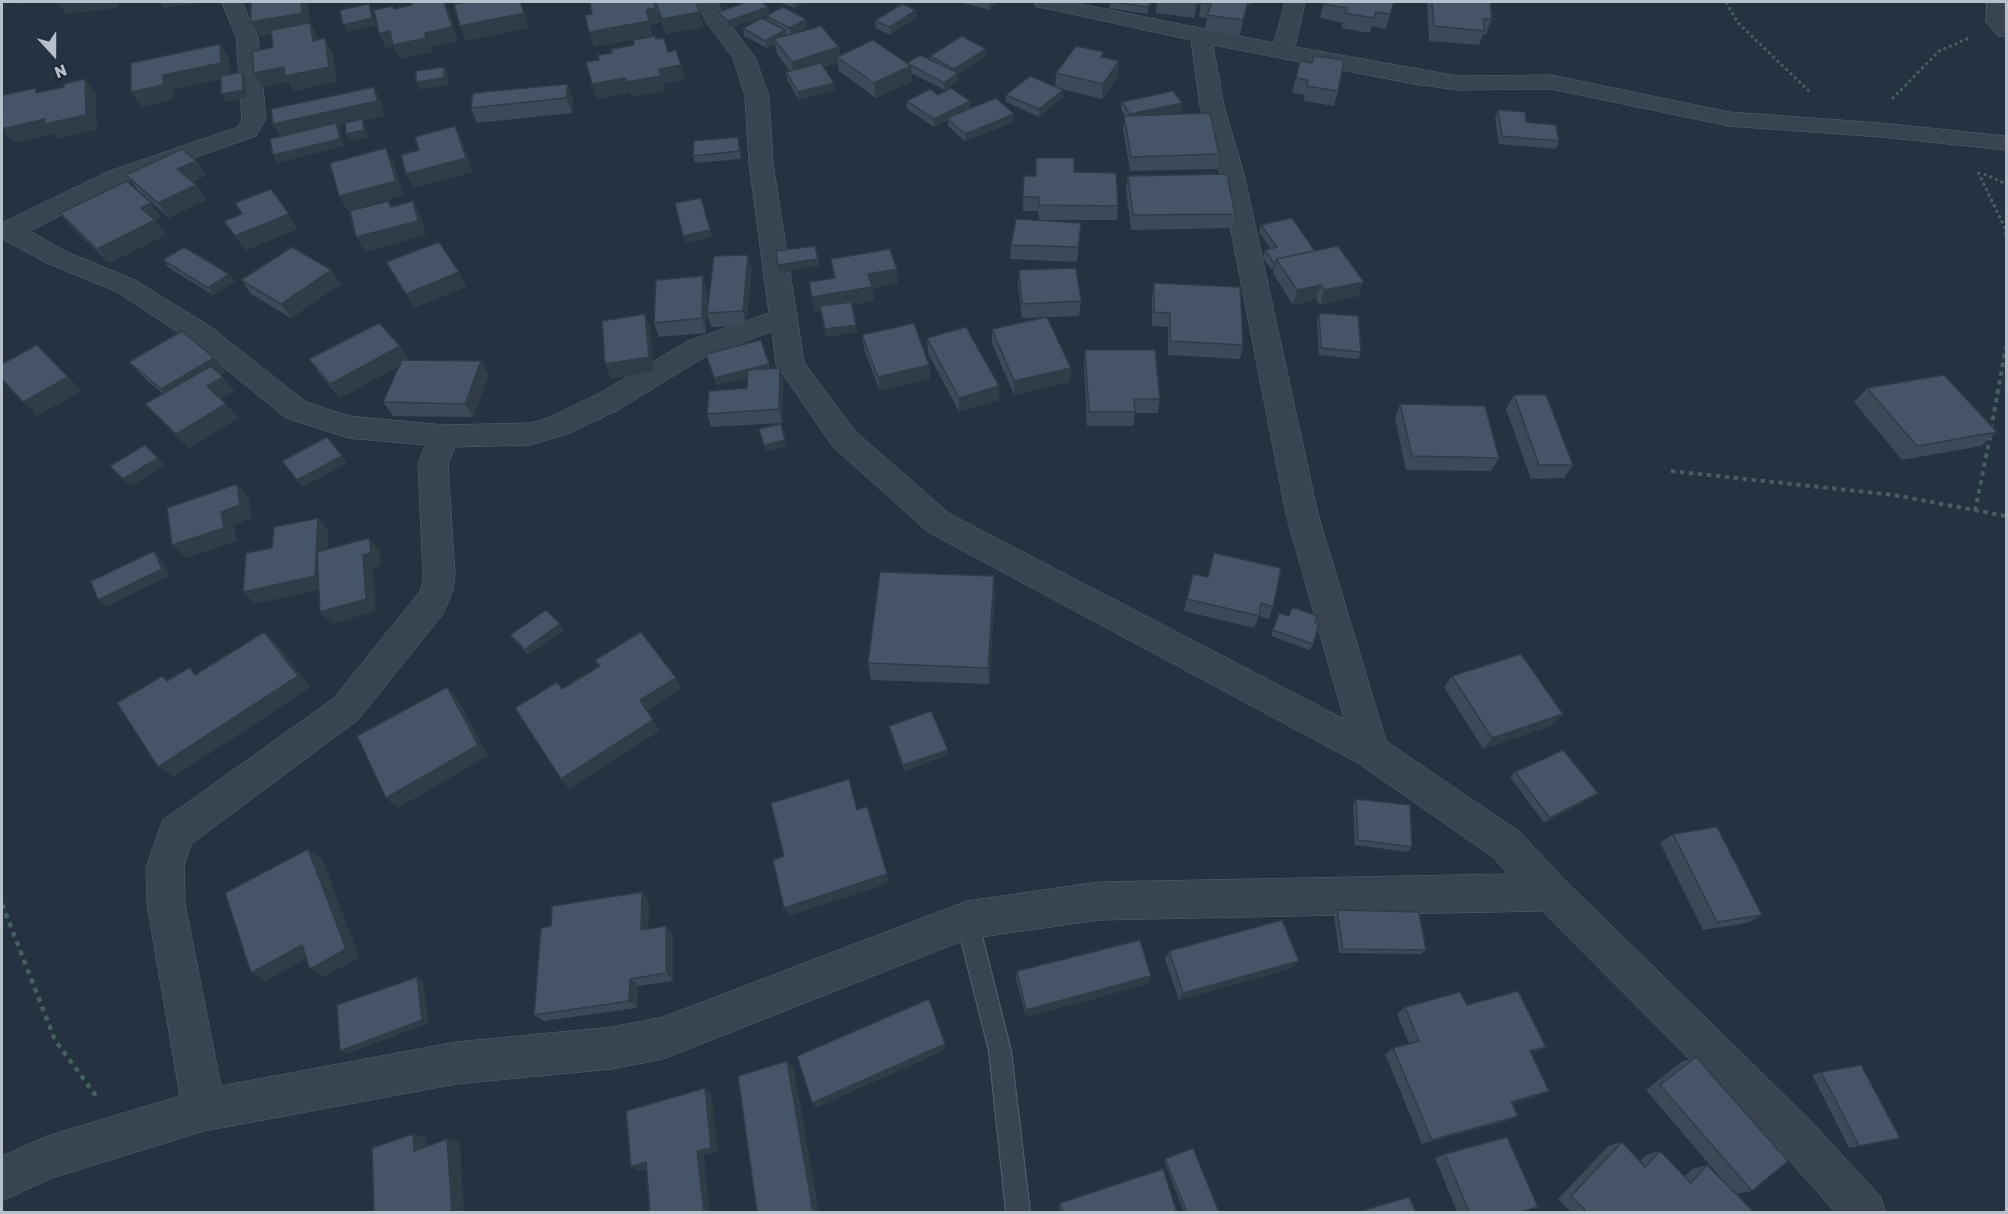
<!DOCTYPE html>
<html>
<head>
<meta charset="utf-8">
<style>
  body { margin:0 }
  #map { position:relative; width:2008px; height:1214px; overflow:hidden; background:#243242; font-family:Rubik,sans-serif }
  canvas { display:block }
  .frame { position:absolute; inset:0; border:3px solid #b6bfcc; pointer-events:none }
  .north { position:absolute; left:24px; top:24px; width:60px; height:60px; -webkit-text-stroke:4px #1e2937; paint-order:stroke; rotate:159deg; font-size:16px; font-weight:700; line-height:24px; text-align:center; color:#b6bfcc }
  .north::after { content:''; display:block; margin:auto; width:21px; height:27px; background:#b6bfcc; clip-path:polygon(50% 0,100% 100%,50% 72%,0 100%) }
</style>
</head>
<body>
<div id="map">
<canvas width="2008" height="1214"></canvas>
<div class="frame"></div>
<div class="north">N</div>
</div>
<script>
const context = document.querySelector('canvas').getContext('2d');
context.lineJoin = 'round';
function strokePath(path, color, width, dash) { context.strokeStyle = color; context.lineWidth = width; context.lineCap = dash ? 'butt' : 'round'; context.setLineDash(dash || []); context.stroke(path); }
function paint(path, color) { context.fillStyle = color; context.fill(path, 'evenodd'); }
const pathFar2 = new Path2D(`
  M1726,2l12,21 73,70
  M1892,99l47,-48 30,-13
  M1978,172l27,56 1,9
  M1984,174l22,10`);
const pathFar1 = new Path2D(`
  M1991,429l15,-82
  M1671,471l223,24 112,21
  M1975,511l15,-74`);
const path = new Path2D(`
  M2,904l53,136 41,56`);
const service = new Path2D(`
  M967,909l8,4 3,7 33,131 19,161h-24l-17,-161 -33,-131 3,-7z`);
const minor = new Path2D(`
  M222,2h20l16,35 8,82 -10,17 -131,46 -95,49 35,20 70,29 76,47 95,75 43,14 95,9 87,-2 19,-6 48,-23 90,-53 81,-28 -20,-150 -4,-67 -12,-38 -25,-33 -12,-23h21l12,21 26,34 14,39 4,67 31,199 51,69 95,83 394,205 -58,-205 -66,-340 -20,-68 -9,-66 -147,-32 -8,-1 -2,-5h37l203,41 11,-41h20l-10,45 163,29 93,-1 178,37 152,11 125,13v14l-125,-13 -152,-11 -178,-37 -93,1 -44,-6 -201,-39 11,61 20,68 74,340 68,227 134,91 44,47 247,242 69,75 6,16h-51l-54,-61 -239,-240 -443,9 -132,19 -304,120 -51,10 -156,15 -252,47 -152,47 -50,23v-45l45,-20 133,-40 -33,-192 -1,-37 17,-47 171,-122 87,-108 2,-14 -5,-112 7,-19 -77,-7 -62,-20 -95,-77 -74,-49 -70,-29 -45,-24v-16l105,-51 131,-45 4,-8 -6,-82zM772,332l4,32 57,83 95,85 430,231 136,95 14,16 -409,8 -132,19 -304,116 -51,10 -156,15 -235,44 -36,-182 -1,-37 7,-23 167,-124 85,-106 10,-24 2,-14 -7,-112 7,-17 76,-2 39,-12 48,-23 90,-55z
  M1987,2h19v35l-8,-1 -12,-14z`);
const wall = new Path2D(`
  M590,2h106l7,25 -37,7 -9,-25 3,14 -10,1 -56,23 -2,-33z
  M778,2h26l-9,6z
  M960,2h38l-9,8z
  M1110,2h42l-5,12 -38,-6z
  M1157,2h42l-5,16 -38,-5z
  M1201,2h51v2h-4l-8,31 -35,-5 2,-12 -8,-1z
  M1324,2h70l-8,27 -14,-3 -2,7 -29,-5 2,-5 -23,-5z
  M1427,2h63l2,17 -6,15h-3l-4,11 -50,-4z
  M768,7l1,8 -40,13 -10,-9 -1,-7z
  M766,16l40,3 1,8 -10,6 43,22 67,8 23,-3v-4h57l-29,18v7l-13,9 -34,-17 1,8 -36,17 -37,-27 -1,-8 -14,4 10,16 1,7 -36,10 -12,-21 -1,-7 4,-1 -13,-17 -2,-10 -8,4 -23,-12 -1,-8 24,-7z
  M917,18l-27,17 -14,-7 -1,-7z
  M1104,57l14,19 -16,23 -41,-10 2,8 -24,20 -33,-15v-7l49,-9 1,-13z
  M1300,61l38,30 -4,15 -31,-5 2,-6 -13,-2z
  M473,93l100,5 -1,15 -95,10 -6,-15z
  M938,95l32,6v7l-7,4 51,2v8l-49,19 -17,-15v-6l-14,7 -27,-18v-8z
  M1122,102l60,1 -1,8 -18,3 56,40 -2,15 -87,2 -7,-41 2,-14 -4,-7z
  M1498,110l28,12 33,19 -3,8 -57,-5 -4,-26z
  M740,144l1,15 -46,4 -2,-7z
  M196,161l10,14 -14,7 4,3 10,15 -37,18 -31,-28 -12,-15z
  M1074,172l44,34 -1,14h-78l-1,-9h-15l1,-35h12z
  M1128,176l107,38 -3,14 -101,2 -5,-40z
  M60,213l102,5 -7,3 11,14 -57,28 -37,-36z
  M1261,225l54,26 44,45 -39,9 -4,-6 -23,6 -20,-32 1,-3h-2l-9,-12 2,-8 6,-1 -12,-17z
  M1080,238l-3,24 -67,-3 1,-14z
  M831,259l67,24 -25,5 1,13 -22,4 5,27 -31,5 -5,-26 -6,1 -6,-30 25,-4z
  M163,260l72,21 -22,14 -44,-27z
  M331,270l10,14 -50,34 -40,-24 -10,-14z
  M752,270l-6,56 -35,1 -4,-14z
  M1019,270l62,31 -2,15 -57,2 -4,-33z
  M1154,283l89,62 -3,14 -72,-4v-28l-16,-1v-29z
  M707,290l-1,43 -47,4 -5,-14z
  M1319,313l42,39 -3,7 -39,-4 -2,-35z
  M992,329l78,53 -56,13 -22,-52z
  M862,335l67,30 1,14 -50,12 -16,-42z
  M927,338l72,48v14l-40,12 -31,-59z
  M1085,350l75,49 -2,14h-23l-2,13h-46l-3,-62z
  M214,358l12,14 -6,3 14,16 -14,8 18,19 -49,30 -44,-44 18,-10 -21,-18 -13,-14z
  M309,359l172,2 8,14 -16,42 -80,-1 -10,-14 16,-36 -59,32 -21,-25z
  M770,368h10l3,14 -1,41 -71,4 -4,-13 40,-26 1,-11 -32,8z
  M1867,388l130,44 -16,14 -79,14 -48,-58z
  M1514,395l59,70 -9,13 -33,1 -25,-70z
  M1400,404l99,54 -8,13 -85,-1 -11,-52z
  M1193,574l80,33 -4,12 -10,-3 -5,12 -70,-17z
  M995,594l-6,90 -118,-4 -3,-17z
  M1279,613l36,10 -2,21 -3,6 -39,-14z
  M564,630l-35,25 -14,-14 -5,-6z
  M1452,676l111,38 -10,11 -70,24 -39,-62z
  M889,726l59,29 -44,16 -14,-40z
  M1515,772l83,21 -6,5 -48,25 -34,-46z
  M1356,799l56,48 -4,5 -53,-7 -2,-41z
  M1673,834l89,81 -15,8 -44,7 -43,-87z
  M649,901l-1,28 25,5v47l-35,5 -1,22 -93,13 -10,-6 17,-89z
  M1337,910l89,40 -5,4 -82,-1 -5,-38z
  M1169,951l124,17 -114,32 -14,-41z
  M1017,971l131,13 -122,33 -10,-38z
  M1467,1005l67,48h-3l6,43 -25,8 -5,17 -85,23 -37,-90 8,-6 16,-4 -12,-30 8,-7z
  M1696,1057l56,134 -16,3 18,18h-183l-13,-13 50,-53 14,-4 18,19 6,-6 14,-4 24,26 8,-8 15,-4 18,18 -79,-93 35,-28z
  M1821,1072l79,66 -51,10 -37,-73z
  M1445,1154l75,58h-63l-22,-54z
  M1165,1159l54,53h-35l-20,-51z
  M1060,1203l117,9h-117l-2,-6z`);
const shadedWall = new Path2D(`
  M16,2h13l-11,2z
  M57,2h62l-2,6 -51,6z
  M160,2h42l-38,6z
  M301,2h7v1l2,24 -50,9 -9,-14z
  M444,2l5,9 9,31 -27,5 2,5 -33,7 -7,-12 -7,1 -7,-14 11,-3 35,2z
  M521,2l8,26 -63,13 -6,-15z
  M655,2l5,21 -10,1 3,12 -59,11 -5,-15 57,-22z
  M794,2h10l-9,6z
  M989,2h9l-9,8z
  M1150,2h2l-5,12 1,-7z
  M1196,2h3l-5,16 2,-15z
  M1248,2h1l-2,7 -7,26 3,-15z
  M369,4l3,8 4,14 -29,6 -4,-7z
  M768,7l1,8 -40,13 -1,-7z
  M916,10l1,8 -27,17v-8z
  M700,12l3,15 -37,7 -4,-15z
  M806,19l1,8 -16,9 -1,-8z
  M310,23l8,14 3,19 -8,-15z
  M785,30l1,8 -12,1 1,5 -8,4 -2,-7z
  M325,38l8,15 4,29 -43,9 -5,-9 -26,6 -9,-15z
  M220,44l9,15 1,18 -57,13v10l-32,7 -10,-15z
  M839,47l2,12 -4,-2 1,6 -44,13 -2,-14z
  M986,49l1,7 -29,18v7l-13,9 -1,-7 10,-7v-7z
  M1119,61l-1,15 -16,23 1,-15z
  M681,65l4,15 -22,4 2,7 -34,6 -4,-15 32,-13z
  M911,66l1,15 -36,17 -2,-15z
  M444,67l4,8v10l-28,5 -4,-8z
  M242,72l5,7v18l-22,5 -4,-8z
  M625,78l5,15 -33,6 -5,-15z
  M85,79l11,14 1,37 -40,9 -4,-5 -39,9 -12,-14z
  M834,83l1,7 -36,10 -1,-8z
  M568,84l5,14 -1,15 -6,-15z
  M374,87l7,14 4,15 -22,5 3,6 2,11 -18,3 -4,-7 17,-13 -25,5 2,4 4,16 -67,17 -4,-8 9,-16 -9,-15z
  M1063,90v7l-24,20v-8z
  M970,101v7l-21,11 -2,-1 1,2 -14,7v-8z
  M1182,103l-1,8 -52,11 1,-8z
  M1014,114v8l-49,19v-7z
  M455,126l7,15 11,31 -59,16 -8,-14z
  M738,137l2,7 1,15 -2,-8z
  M386,148l8,15 10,32 -56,16 -9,-15z
  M196,161l10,14 -18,9 -11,-15z
  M196,185l10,15 -37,18 -11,-15z
  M701,198l11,39 -27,6 -2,-7z
  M413,201l8,15 5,19 -61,17 -9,-15z
  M151,203l11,15 -7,3 11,14 -57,28 -12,-14 44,-41z
  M289,214l9,15 -53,22 -10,-15z
  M748,255l4,15 -6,56 -3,-15z
  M818,259l1,7 -39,6 -2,-7z
  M1276,262l-2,8h-2l2,-7z
  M897,269l1,14 -25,5 1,13 -59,11 -3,-15 56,-23z
  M331,270l10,14 -50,34 -10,-14z
  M459,272l8,15 -53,21 -8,-14z
  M229,274l6,7 -22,14 -5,-7z
  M703,276l4,14 -1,43 -4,-15z
  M1364,282l-5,14 -39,9 4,-15z
  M1321,285l-5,14 -23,6 4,-15z
  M645,314l5,14 4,43 -43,8 -6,-15z
  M856,325l1,7 -31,5 -1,-8z
  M37,345l45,46 -45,25 -14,-14z
  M400,346l9,14 -69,38 -10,-14z
  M214,358l12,14 -53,31 -12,-14z
  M481,361l8,14 -16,42 -8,-13z
  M769,364l2,8 -55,13 -2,-7z
  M929,365l1,14 -50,12 -2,-14z
  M780,368l3,14 -1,41 -3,-14z
  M1071,368l-1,14 -56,13v-14z
  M223,377l11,14 -16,9 -11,-14z
  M999,386v14l-40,12v-14z
  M226,404l12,14 -49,30 -13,-14z
  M785,440l2,7 -21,5 -2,-7z
  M342,456l5,7 -44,24 -6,-7z
  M158,458l7,7 -34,21 -8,-7z
  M237,484l12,14 3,20 -18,7 3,16 -51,17 -14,-13 49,-33z
  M318,518l11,13 -3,57 -71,16 -12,-12z
  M369,538l11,13 1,15 -8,2 3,43 -44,13 -12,-12 43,-57z
  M154,551l7,7 8,18 -63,31 -8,-7z
  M994,576l1,18 -6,90 -1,-16z
  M560,624l4,6 -35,25 -4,-6z
  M264,632l12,12 35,43 -137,90 -16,-10z
  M676,678l6,11 -36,22 -6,-11z
  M447,687l10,11 31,58 -90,52 -12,-10z
  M1563,714l-10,11 -70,24 9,-11z
  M653,720l7,11 -91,58 -8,-10z
  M948,750v5l-44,16 -1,-6z
  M1598,793l-6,5 -48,25 6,-5z
  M308,849l14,9 37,99 -34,20 -15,-8z
  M887,874l2,9 -100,33 -5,-8z
  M642,892l7,9 -1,37 -7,-8z
  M666,926l7,8v47l-7,-8z
  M302,945l14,8 -50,28 -15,-8z
  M1299,961l-6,7 -114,32 4,-7z
  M1151,976l-3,8 -122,33v-7z
  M417,977l6,4 6,42 -82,31 -7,-3z
  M630,979l8,7 -1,22 -8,-7z
  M945,1044l1,6 -130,58 -4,-5z
  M1546,1047l-12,6 -15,4 11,-6z
  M787,1061l7,8 25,143h-6z
  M705,1088l6,5 7,59 -14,3 6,57h-6l-7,-61z
  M1549,1091l-12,5 -37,11 11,-5z
  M1518,1116l-11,5 -85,23 10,-4z
  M413,1134l14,4v16l-13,-3z
  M447,1139l13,4 4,69h-12z
  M646,1162l8,4 -15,5 -8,-4z`);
const building = new Path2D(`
  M251,2h50l1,11 -51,9z
  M411,2h33l8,25 -27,6 1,5 -33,7 -3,-14 -11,3 -5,-24 19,-4 1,3 18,-4z
  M469,2h51l4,11 -64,13 -6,-22z
  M590,2h64l2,6 -10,2 3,11 -60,11 -4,-17 7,-1z
  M656,2h40l4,10 -38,7z
  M747,2h14l7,5 -40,14 -10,-9z
  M1113,2h37l-2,5z
  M1201,2h47l-5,18 -36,-5 4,-11 -10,-1z
  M1324,2h70l-4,12 -14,-2 -2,6 -29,-5 2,-5 -24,-4z
  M1432,2h58l2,17h-9l2,12 -51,-5z
  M369,4l3,14 -29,7 -3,-15z
  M902,4l14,6 -26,17 -15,-6z
  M783,7l23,12 -16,9 -24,-12z
  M762,18l23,12 -20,11 -22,-13z
  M310,23l3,18 12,-3 4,29 -44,9 -1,-9 -30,6 -2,-21 21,-5 -2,-17z
  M821,26l18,21 -47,15 -18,-23z
  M655,36l1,3 8,-1 4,14 8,-2 5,15 -22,4 2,7 -34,6 -2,-4 -33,6 -6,-22 13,-2 -1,-5 14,-2v-4l22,-4 -1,-5z
  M962,36l24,13 -32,20 -24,-13z
  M873,40l38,26 -37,17 -37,-26z
  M220,44l1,19 -58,12v10l-32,7v-29z
  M1076,46l28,6 -3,5 18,4 -16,23 -47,-11z
  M920,55l38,18 -14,10 -37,-20z
  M1314,56l30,4 -6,31 -31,-5 1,-6 -12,-2 4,-17 12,2z
  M821,63l13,20 -36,9 -12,-20z
  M444,67v11l-28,4v-11z
  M242,72l1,18 -22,4v-18z
  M1030,76l33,14 -24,19 -33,-14z
  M85,79l1,36 -41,9v-5l-43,10 1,-34 33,-7v5l28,-6v-3z
  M568,84l-2,14 -95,10 2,-15z
  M374,87l3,14 -104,23 -2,-15z
  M951,88l19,13 -36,18 -27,-18 23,-12 8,6z
  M1173,91l9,12 -52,11 -8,-12z
  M996,98l18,16 -49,20 -18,-16z
  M1498,110l27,2 1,10 30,3 3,16 -57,-5z
  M1210,113l9,41 -88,3 -7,-41z
  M362,119l2,11 -18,4 -1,-11z
  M336,123l4,16 -67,16 -3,-16z
  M455,126l11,32 -60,16 -5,-19 18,-5 -4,-13z
  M738,137l1,14 -46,5 1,-15z
  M386,148l10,33 -57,15 -9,-33z
  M182,149l14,12 -19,8 19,16 -38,18 -32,-28z
  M1036,158h38v14l42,1 2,33 -79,-1v-8h-16l1,-21h12z
  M1227,174l8,40 -102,1 -5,-39z
  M127,181l24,22 -10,5 14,12 -58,29 -37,-36z
  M271,189l18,25 -54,22 -11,-15 18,-7 -7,-11z
  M701,198l9,32 -27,6 -8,-33z
  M388,201l3,6 22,-6 5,20 -62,16 -6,-26z
  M1292,218l23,33 -39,8v3l-2,1 -9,-13 12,-3 -16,-22z
  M1016,219l65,4 -3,24 -67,-2z
  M439,242l20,30 -53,22 -20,-32z
  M815,246l3,13 -40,6 -2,-14z
  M1338,246l26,36 -40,8 -3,-5 -24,5 -21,-31z
  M184,247l45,27 -21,14 -45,-28z
  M292,247l39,23 -50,34 -40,-24z
  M890,249l7,20 -29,5 4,13 -60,10 -3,-15 26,-4 -4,-19z
  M748,255l-5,56 -36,2 7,-57z
  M1076,268l5,33 -59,3 -3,-34z
  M703,276l-1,42 -48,5 2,-43z
  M1154,283l86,4 3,58 -73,-4v-28l-16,-1z
  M851,302l5,23 -31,4 -5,-23z
  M1319,313l39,3 3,36 -40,-4z
  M645,314l4,43 -44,7 -3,-43z
  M1047,317l24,51 -57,13 -22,-52z
  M379,323l21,23 -70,38 -21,-25z
  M914,323l15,42 -51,12 -16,-42z
  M966,327l33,59 -40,12 -32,-60z
  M182,331l32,27 -53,31 -32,-27z
  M761,340l8,24 -55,14 -8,-24z
  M37,345l31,32 -45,25 -21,-23v-15z
  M1085,350h70l5,49h-26l1,13h-46z
  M402,360l79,1 -16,43 -82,-2z
  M211,366l12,11 -16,9 19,18 -50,30 -31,-30z
  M780,368l-1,41 -72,5 2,-23 38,-3 1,-18z
  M1944,375l53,57 -80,14 -50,-58z
  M1514,395h32l27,70h-34z
  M1400,404l85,2 14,52 -87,-2z
  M781,424l4,16 -21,5 -5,-16z
  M327,437l15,19 -45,24 -15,-19z
  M145,445l13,13 -35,21 -13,-13z
  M237,484l3,21 -19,7 3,16 -52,17 -5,-37z
  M318,518l-3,58 -72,16 3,-39 26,-5 2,-21z
  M369,538l2,15 -8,2 3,44 -46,13 -3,-60z
  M154,551l8,18 -64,31 -7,-19z
  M1214,553l67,15 -8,39 -12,-4 -2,13 -72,-17 6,-25 15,3z
  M880,572l114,4 -6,92 -120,-5z
  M1292,607l25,9 -2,7 4,2 -6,19 -40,-14 6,-17 10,3z
  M546,610l14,14 -35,25 -15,-14z
  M264,632l34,44 -140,91 -41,-64 45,-27 5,5 23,-14 5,8z
  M641,632l35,46 -36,22 13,20 -92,59 -46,-71 42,-26 5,7 38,-23 -5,-6z
  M1521,654l42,60 -71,24 -40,-62z
  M447,687l31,58 -92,53 -29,-62z
  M931,711l17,39 -45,15 -14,-39z
  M1563,750l35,43 -48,25 -35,-46z
  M849,779l8,31 10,-4 20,68 -103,34 -11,-48 11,-4 -13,-53z
  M1356,799l54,6 2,42 -54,-7z
  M1717,827l45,88 -45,7 -44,-88z
  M308,849l38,100 -36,20 -8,-24 -51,28 -26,-80z
  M642,892l-1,38 25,-4v47l-36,6 -1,22 -95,14 7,-87 10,-2 1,-20z
  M1337,910l82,2 7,38 -83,-1z
  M1282,920l17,41 -116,32 -14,-42z
  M1140,940l11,36 -125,34 -9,-39z
  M417,977l5,43 -82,31 -3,-46z
  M1518,991l28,56 -16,4 19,40 -38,11 7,14 -86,24 -39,-92 26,-7 -14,-34 55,-15 7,13z
  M929,999l16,45 -133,59 -15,-47z
  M1696,1057l92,104 -36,30 -92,-106z
  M787,1061l26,151h-56l-19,-136z
  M1861,1065l39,73 -41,8 -38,-74z
  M705,1088l6,60 -14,3 7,61h-54l-4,-50 -15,5 -5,-56z
  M413,1134l1,17 33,-12 5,73h-78l-2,-64z
  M1507,1137l31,70 -18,5h-51l-24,-58z
  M1622,1142l23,25 15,-16 31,32 16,-18 47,47h-167l-16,-16z
  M1193,1148l26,64h-32l-22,-53z
  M1163,1169l14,43h-115l-2,-9z
  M1409,1197l7,15h-58z`);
strokePath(service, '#57626f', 2);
strokePath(minor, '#57626f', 1);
strokePath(pathFar2, '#455e60', 3, [3, 3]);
strokePath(pathFar1, '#455e60', 4, [4.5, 4.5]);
strokePath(path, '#455e60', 4.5, [5, 5]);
paint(service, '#394452');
paint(minor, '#394452');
paint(wall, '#3b4959');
paint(shadedWall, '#303c48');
paint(building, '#455567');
strokePath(building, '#303c48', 1.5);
</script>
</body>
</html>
